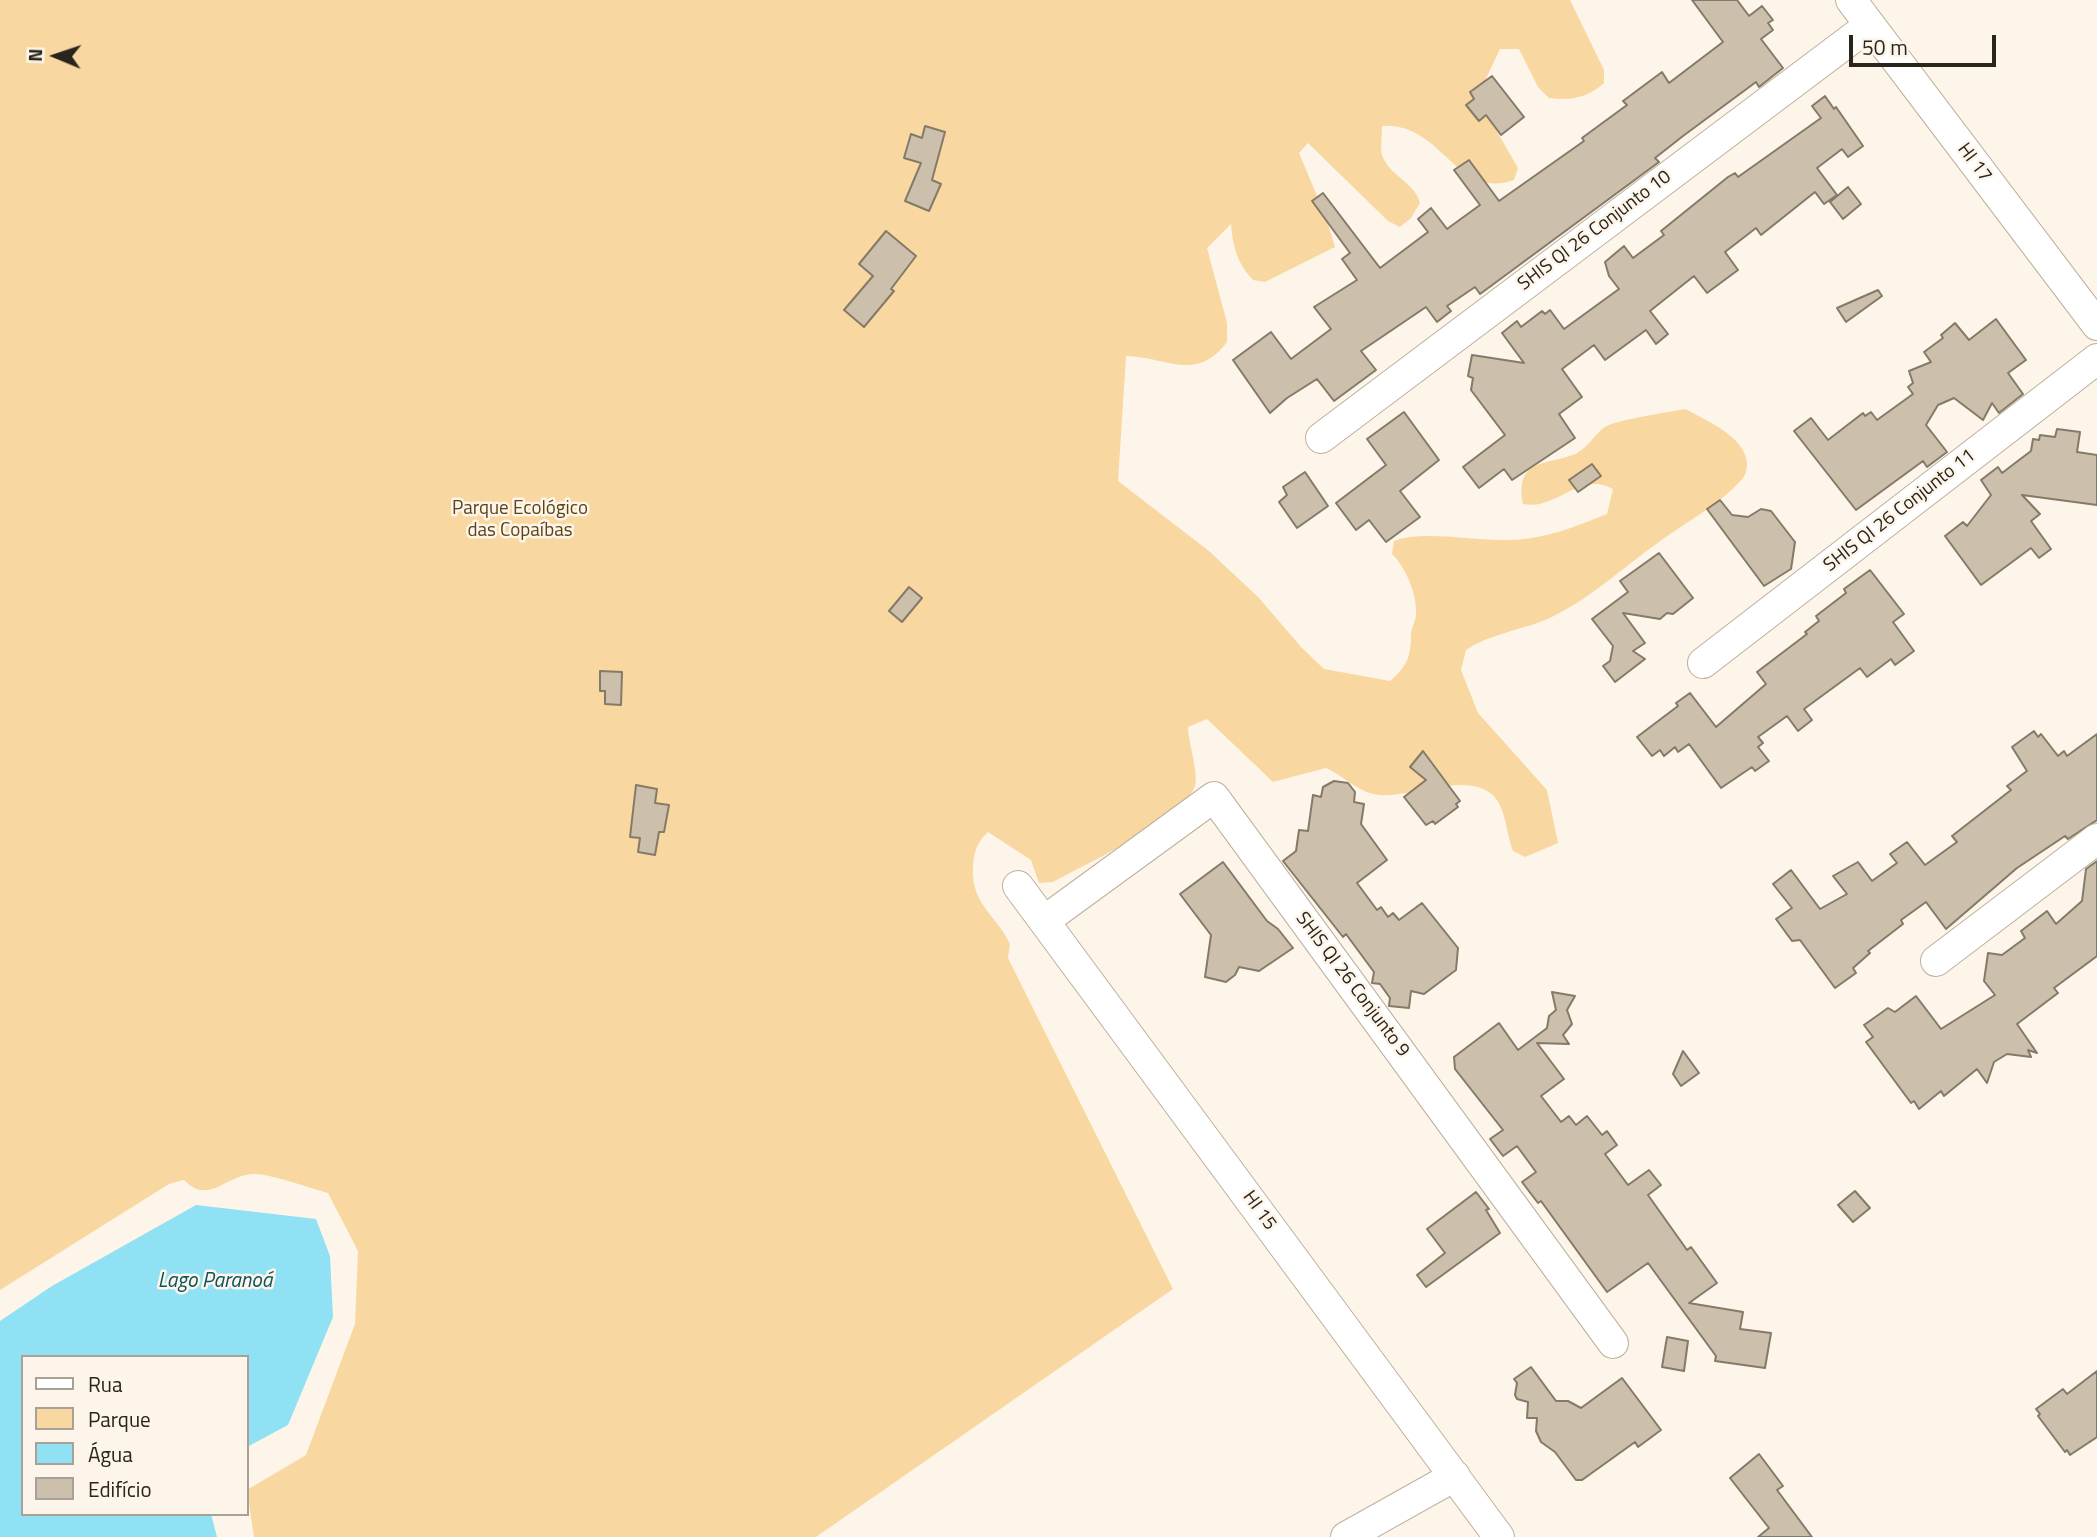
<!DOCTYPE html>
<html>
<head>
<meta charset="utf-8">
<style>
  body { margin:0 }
  #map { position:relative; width:2097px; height:1537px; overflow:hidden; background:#fdf5e9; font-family:"Titillium Web",sans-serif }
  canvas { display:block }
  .legend { position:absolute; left:21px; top:1355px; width:228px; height:161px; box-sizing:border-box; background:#fdf5e9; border:2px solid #a8a197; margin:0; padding:9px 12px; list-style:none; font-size:21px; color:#29241c }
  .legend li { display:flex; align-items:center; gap:14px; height:35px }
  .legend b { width:35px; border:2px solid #a8a197 }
  .north { position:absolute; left:21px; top:21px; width:70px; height:70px; -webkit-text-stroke:5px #fdf5e9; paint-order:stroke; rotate:272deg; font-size:19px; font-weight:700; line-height:28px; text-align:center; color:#29241c }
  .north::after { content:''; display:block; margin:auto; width:24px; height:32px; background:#29241c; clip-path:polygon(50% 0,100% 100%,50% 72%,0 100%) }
  .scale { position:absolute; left:1849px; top:35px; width:147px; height:32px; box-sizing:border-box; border:4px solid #29241c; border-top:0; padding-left:9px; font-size:21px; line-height:24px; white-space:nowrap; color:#29241c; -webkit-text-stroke:5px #fdf5e9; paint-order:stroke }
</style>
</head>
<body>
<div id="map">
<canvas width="2097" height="1537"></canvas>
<ul class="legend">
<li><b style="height:9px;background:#fff"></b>Rua</li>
<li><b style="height:19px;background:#f9d7a0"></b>Parque</li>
<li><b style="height:19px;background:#8fe1f3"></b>Água</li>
<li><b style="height:19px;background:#ccc0ac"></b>Edifício</li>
</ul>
<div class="north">N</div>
<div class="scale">50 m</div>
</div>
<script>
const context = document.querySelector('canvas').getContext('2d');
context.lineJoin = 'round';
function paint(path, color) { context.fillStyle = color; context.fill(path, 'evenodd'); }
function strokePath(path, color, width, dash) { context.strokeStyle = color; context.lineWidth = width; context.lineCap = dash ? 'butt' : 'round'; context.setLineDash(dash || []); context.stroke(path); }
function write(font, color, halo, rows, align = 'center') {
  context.font = font + ' "Titillium Web",sans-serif'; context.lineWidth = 5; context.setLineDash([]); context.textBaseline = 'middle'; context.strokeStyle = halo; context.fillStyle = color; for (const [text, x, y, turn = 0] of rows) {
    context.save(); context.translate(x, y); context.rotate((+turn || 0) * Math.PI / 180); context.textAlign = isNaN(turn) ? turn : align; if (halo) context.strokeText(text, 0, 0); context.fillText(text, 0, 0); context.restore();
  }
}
const green = new Path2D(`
  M0,0h1570l34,70v13c-17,15 -34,18 -55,15l-11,-11 -19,-38h-19l-19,40 7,27 30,52 -4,12c-59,21 -71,-58 -132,-54 0,9 -2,20 0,29 8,22 32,26 38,48l-9,15 -11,9 -12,-6 -80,-78 -9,10 27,64 9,30 -70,35 -12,-2c-16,-17 -20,-33 -22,-56l-24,24 20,75v19c-31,41 -60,15 -101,14l-8,125 91,70 50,47 42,49 23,22 66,12c17,-14 21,-25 21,-46 0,-7 5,-14 5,-21 1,-20 -10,-46 -24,-60l2,-13c30,-11 78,0 113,-1 35,0 68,-13 100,-26l6,-25c-33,-19 -57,22 -90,15 -9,-48 27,-38 54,-51 14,-8 17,-19 28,-26 10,-7 65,-15 80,-18 20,11 60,27 62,54 0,5 -1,11 -4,15 -22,26 -57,44 -84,64 -37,26 -72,60 -114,78 -27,11 -55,14 -79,30l-5,20 17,43 69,77 11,53 -33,14 -12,-6c-6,-15 -7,-38 -16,-51 -25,-34 -91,2 -124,-6 -17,-4 -31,-19 -47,-26l-53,14 -66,-63 -19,8c0,14 11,47 7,59 -10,32 -111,79 -142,96l-14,1 -8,-23 -43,-28c-11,10 -14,20 -15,34 -2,39 22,47 37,78l-2,14 165,331 -357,248h-562l-7,-47 59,-35 49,-131 3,-73 -30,-58c-18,-5 -57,-19 -74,-19 -27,0 -45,32 -70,6l-15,4 -169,106z`);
const water = new Path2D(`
  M196,1205l120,14 14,37 3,61 -45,108 -41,22v-90h-224v157h188l6,23h-217v-216l52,-35z`);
const building = new Path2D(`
  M1692,0h45l12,16 13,-10 11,14 -5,3 5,7 -12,9 22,29 -24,19 -3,-5 -73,54 -28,22 4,4 -179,132 -5,-7 -28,19 4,5 -14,11 -11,-15 -65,44 15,19 -42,31 -17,-22 -30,19 -17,15 -37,-53 38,-28 20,27 40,-30 -17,-22 43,-27 -15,-21 8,-6 -38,-52 11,-8 57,75 48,-36 -10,-13 13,-11 16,21 33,-24 -26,-35 15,-10 30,41 85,-60 -2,-3 45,-33 -4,-4 39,-29 7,11 54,-41z
  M1492,76l32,41 -23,18 -15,-20 -7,6 -13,-16 8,-6 -4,-7z
  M1825,96l9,13 2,-2 27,39 -15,11 -6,-8 -25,19 20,27 -13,9 -9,-12 -54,43 -5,-7 -31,24 13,18 -31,23 -13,-17 -44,35 18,23 -12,10 -10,-14 -41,30 -11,-15 -32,24 20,28 -23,17 16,24 -63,42 -8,-11 -25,19 -16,-21 42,-32 -34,-45 2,-12 -5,-2 4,-21 52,8 -22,-30 15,-12 4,6 21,-16 3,3 5,-4 14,19 55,-40 -10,-13 -4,-14 19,-16 9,12 31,-23 -3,-4 67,-54 7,-4 3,4 83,-59 -9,-12z
  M925,126l20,6 -13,48 9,4 -12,27 -24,-10 16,-38 -17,-5 7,-24 11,4z
  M1848,187l13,17 -18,15 -13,-17z
  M886,231l30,25 -25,33 3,2 -30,36 -20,-17 29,-34 -14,-12z
  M1878,290l4,6 -36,26 -9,-14z
  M1996,319l30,41 -18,13 15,21 -24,19 -7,-10 -9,17 -29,-22 -16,7 -12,20 21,27 -20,15 -4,-6 -67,49 -62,-79 17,-13 17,22 35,-27 2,3 6,-4 6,8 36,-26 -5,-7 5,-4 -4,-12 22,-9 -7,-10 19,-14 -2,-3 14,-12 14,17z
  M1404,412l35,48 -39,31 20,26 -34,25 -17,-22 -13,10 -20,-27 50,-38 -19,-26z
  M2057,429l23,3 -3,20 20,3v50l-75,-10 18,19 -9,7 20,28 -12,9 -8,-10 -50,37 -36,-49 18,-14 4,4 24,-31 -10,-15 17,-13 4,6 29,-22 2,-12 6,1 1,-5 15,2z
  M1592,464l9,12 -23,16 -9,-12z
  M1305,472l23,34 -31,22 -18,-26 8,-7 -4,-8z
  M1720,500l12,15 16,2 13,-8 10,2 24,31 -4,27 -27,17 -57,-77z
  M1659,553l34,45 -20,16 -6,-1 -7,6 -37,-6 22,30 -12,8 12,8 -30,23 -12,-16 7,-5 3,-15 -21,-27 36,-27 -8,-11z
  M1870,570l34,44 -11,8 21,29 -19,14 -4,-6 -24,18 -7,-9 -56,41 8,11 -14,11 -11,-15 -29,21 5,6 -5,4 11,14 -14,10 -3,-4 -31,21 -32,-44 -11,8 -3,-5 -11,9 -4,-6 -8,6 -15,-19 41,-31 -2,-3 14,-10 26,34 50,-43 -9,-12 50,-38 -2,-2 14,-11 -3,-5 30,-23 -2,-4z
  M909,587l13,11 -20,24 -13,-11z
  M600,671l22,1 -1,33 -16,-1v-13h-5z
  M2034,731l4,6 3,-3 17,22 6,-5 3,5 30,-22v86l-29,19 -3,-3 -48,32 -71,61 -20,-27 -25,18 2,4 -35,27 2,2 -17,15 3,5 -21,15 -35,-48 -8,1 -16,-22 16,-11 -19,-24 18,-14 29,39 27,-15 -14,-18 25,-14 14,19 25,-18 -7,-9 17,-12 18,23 32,-23 -5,-6 59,-46 -4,-4 20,-15 -15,-24z
  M1423,751l37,50 -4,3 2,3 -23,17 -2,-3 -7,4 -22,-28 22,-17 -16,-13z
  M1334,781l14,2 7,9 -1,10 10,2 -3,20 26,36 -30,23 20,27 4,-3 7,10 5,-4 6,7 23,-17 36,45 -2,22 -32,24 -13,-3 -2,17 -20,-2 1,-8 -10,-14 -8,-1 2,-11 -17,-23 -11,-15 -3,3 -60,-76 13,-10 3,-21 9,1 5,-36 8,2 2,-10z
  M636,785l21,4 -2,14 14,2 -5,27h-5l-4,23 -17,-3 2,-14 -10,-1z
  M2097,861v95l-43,32 4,5 -41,31 20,29 -9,-3 3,7 -24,-3 -13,8 -7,21 -10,-14 -33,27 -3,-5 -22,18 -5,-8 -3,2 -45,-61 7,-5 -9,-12 24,-17 7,4 21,-16 25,33 54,-34 -11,-14 4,-28 14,2 23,-17 -4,-7 26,-20 9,13 26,-23 4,-32z
  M1223,862l44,59 11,8 15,19 -34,23 -20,-4 -4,8 -9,7 -21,-5 6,-42 -31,-41z
  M1552,992l23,4 -8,14 5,14 -9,11 6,9 -32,-1 27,36 -23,17 20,26 8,-6 7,9 11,-9 15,19 5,-4 10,14 -12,9 23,31 21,-15 12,15 -13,10 39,55 4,-3 26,36 -28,20 54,9 -3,17 31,4 -6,35 -50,-7 1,-5 -68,-93 -41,29 -66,-91 -3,2 -16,-21 14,-10 -19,-26 -14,10 -13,-17 13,-9 -48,-61 -1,-12 45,-34 19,27 29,-22 2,-12 7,-6z
  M1683,1051l16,22 -18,13 -8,-12z
  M1855,1191l15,17 -17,14 -15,-17z
  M1476,1192l13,17 -3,1 14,23 -74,54 -9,-12 28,-22 -18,-24z
  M1667,1337l21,4 -4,30 -22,-4z
  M1531,1367l25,34h12l13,7 41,-30 39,52 -23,17 -3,-5 -53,38h-6l-21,-28 -14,-10 -5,-11 1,-13h-10l1,-16 -11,-3 -2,-4 2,-12 -3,-4z
  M2097,1371v66l-27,18 -3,-5 -2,2 -27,-36 2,-2 -4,-5 27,-20 4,5z
  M1759,1454l24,32 -6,4 35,47h-54l11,-9 -39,-50z`);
const minor = new Path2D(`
  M1851,0l246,325
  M1321,438l549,-413
  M1703,663l394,-304
  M1018,886l481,651
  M1044,921l170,-124 399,546
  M1936,961l161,-122
  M1346,1537l109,-61`);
const streetNames = [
  ["HI 17",1974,163,53],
  ["SHIS QI 26 Conjunto 10",1595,231,-37],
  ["SHIS QI 26 Conjunto 11",1900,511,-38],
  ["SHIS QI 26 Conjunto 9",1352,985,53],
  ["HI 15",1259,1211,54]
];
const parkNames = [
  ["Parque Ecológico",520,509],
  ["das Copaíbas",520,531]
];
const waterNames = [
  ["Lago Paranoá",215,1282]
];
paint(green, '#f9d7a0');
paint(water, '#8fe1f3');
paint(building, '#ccc0ac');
strokePath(building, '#857a67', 2);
strokePath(minor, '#bdb09d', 32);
strokePath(minor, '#fff', 30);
write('19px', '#29241c', '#fdf5e9', streetNames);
write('19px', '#5a4317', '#fdf5e9', parkNames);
write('italic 21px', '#0b5460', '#fdf5e9', waterNames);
</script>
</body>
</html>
